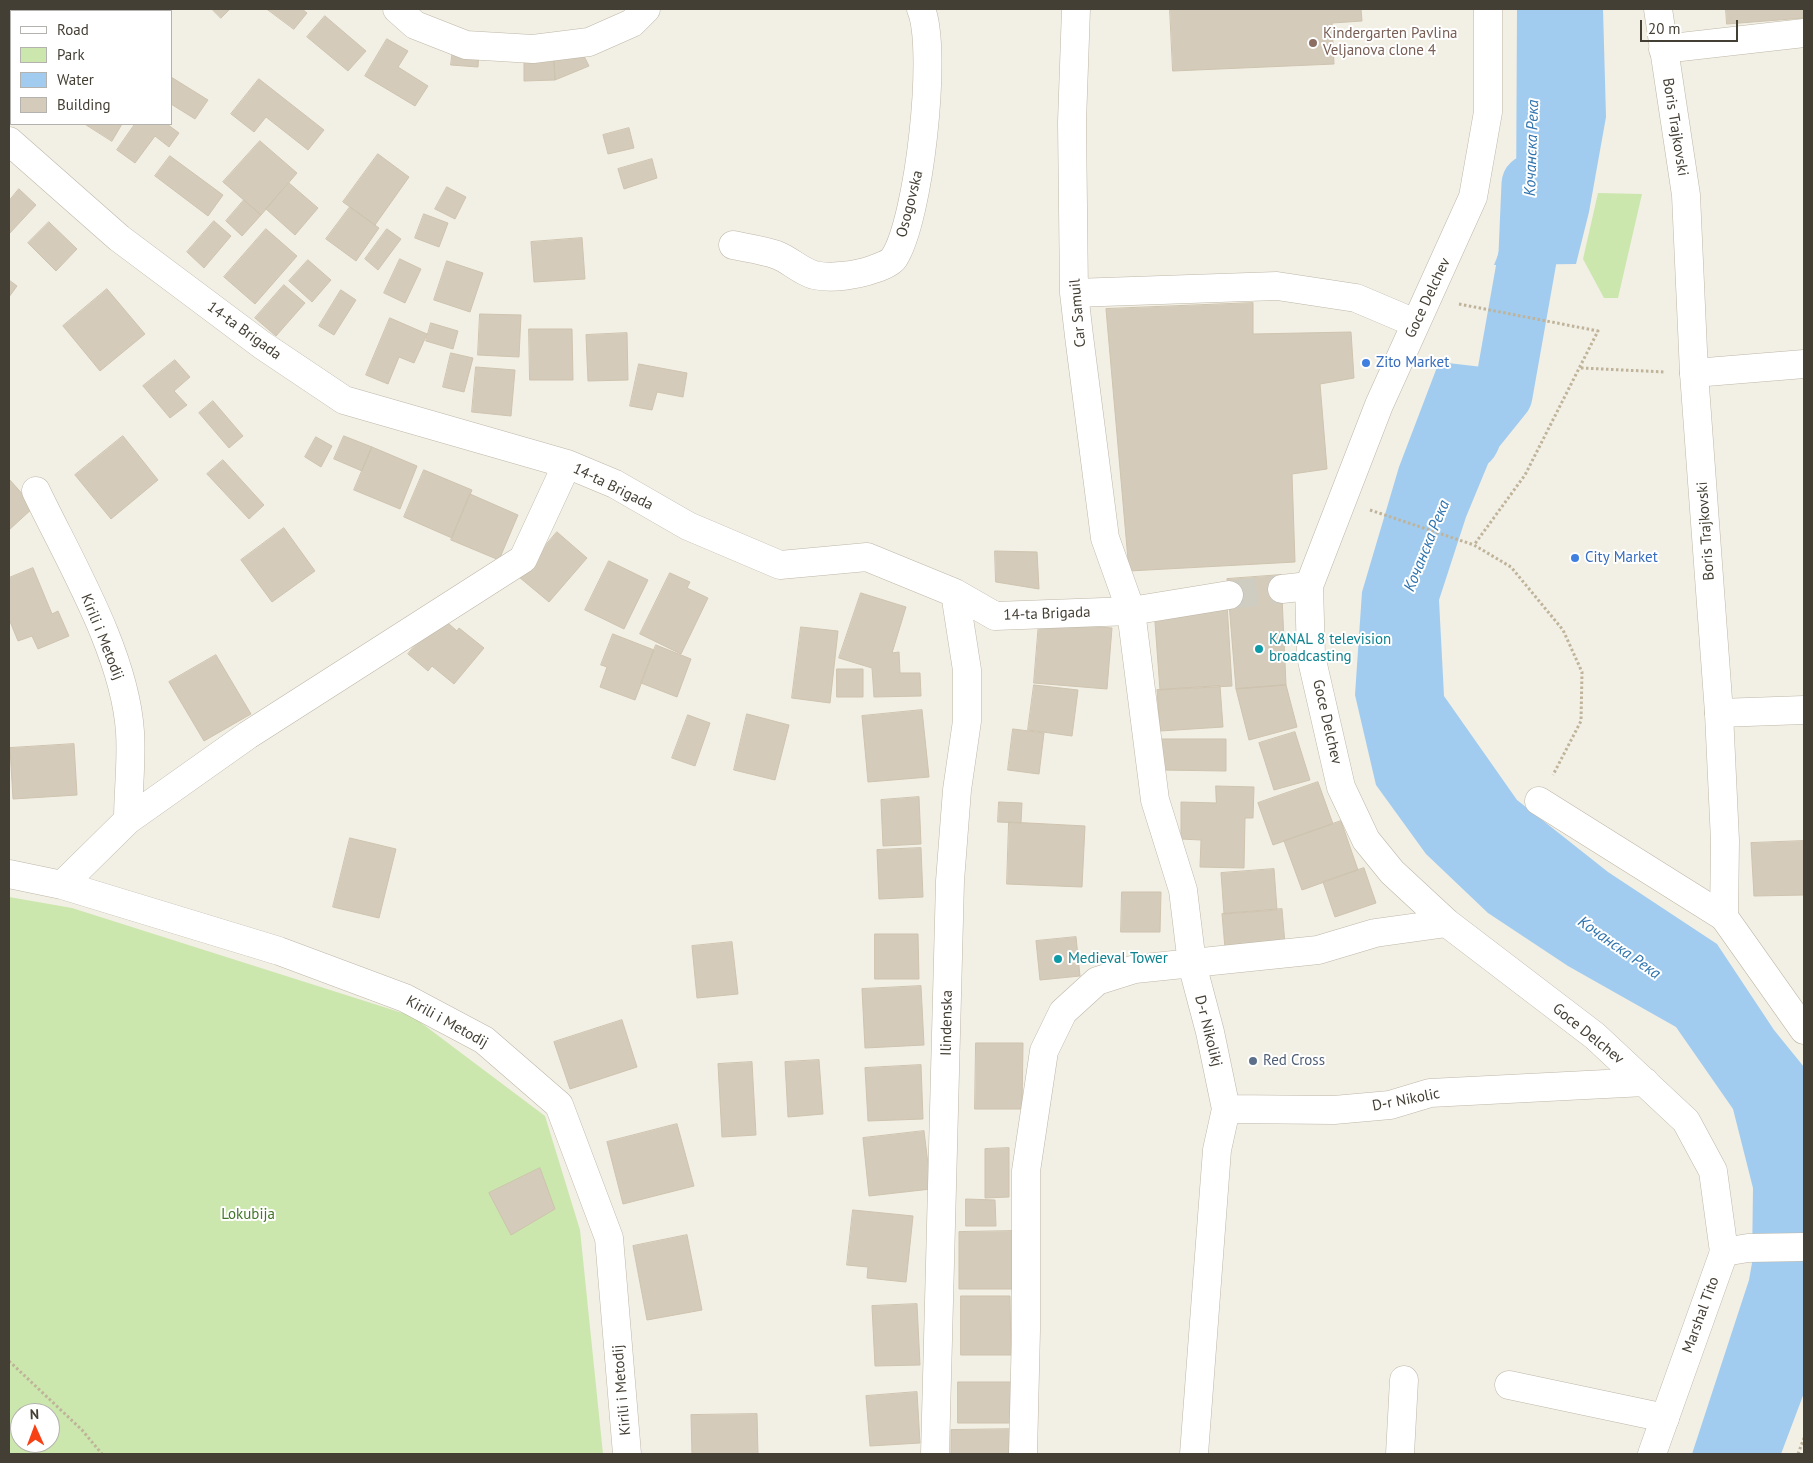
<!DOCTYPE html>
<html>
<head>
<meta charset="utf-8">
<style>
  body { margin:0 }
  #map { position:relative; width:1813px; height:1463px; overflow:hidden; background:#f2efe5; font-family:"PT Sans",sans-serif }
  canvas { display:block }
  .frame { position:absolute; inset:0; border:10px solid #443f34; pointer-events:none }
  .legend { position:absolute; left:10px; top:10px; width:162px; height:115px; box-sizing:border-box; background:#fff; border:1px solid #b4b2ae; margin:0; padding:6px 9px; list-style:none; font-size:15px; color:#443f34 }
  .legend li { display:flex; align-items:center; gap:10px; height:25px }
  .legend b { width:25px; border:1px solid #b4b2ae }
  .north { position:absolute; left:10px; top:1403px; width:50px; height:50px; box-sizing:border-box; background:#fff; border:1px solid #b4b2ae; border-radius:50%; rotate:358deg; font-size:14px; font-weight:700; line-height:20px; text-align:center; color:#443f34 }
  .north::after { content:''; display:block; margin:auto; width:18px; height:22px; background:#f84015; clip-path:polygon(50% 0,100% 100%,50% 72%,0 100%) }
  .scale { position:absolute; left:1640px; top:20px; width:98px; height:22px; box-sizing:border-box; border:2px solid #443f34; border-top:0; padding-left:6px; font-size:15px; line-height:18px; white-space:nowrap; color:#443f34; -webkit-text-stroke:4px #fff; paint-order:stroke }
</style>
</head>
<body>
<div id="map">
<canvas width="1813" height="1463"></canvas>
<div class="frame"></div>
<ul class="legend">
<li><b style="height:6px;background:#fff"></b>Road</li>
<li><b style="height:14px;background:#cbe7ad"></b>Park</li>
<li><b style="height:14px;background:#a1ccef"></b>Water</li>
<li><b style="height:14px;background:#d4cbba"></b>Building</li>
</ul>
<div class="north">N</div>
<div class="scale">20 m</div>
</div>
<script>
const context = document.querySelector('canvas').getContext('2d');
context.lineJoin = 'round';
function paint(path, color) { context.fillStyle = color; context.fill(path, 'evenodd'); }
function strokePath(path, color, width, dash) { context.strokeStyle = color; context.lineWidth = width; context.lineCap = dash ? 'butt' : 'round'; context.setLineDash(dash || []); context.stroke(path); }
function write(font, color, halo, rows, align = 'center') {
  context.font = font + ' "PT Sans",sans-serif'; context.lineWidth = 4; context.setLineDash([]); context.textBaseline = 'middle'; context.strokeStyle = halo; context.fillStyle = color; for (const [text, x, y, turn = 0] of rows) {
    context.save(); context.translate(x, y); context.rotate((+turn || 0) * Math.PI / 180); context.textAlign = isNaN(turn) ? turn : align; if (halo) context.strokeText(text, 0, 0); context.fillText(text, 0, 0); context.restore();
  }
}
const green = new Path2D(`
  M1598,193l44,1 -24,104h-14l-21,-39z
  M9,897l63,11 340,108 133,100 35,114 23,224h-594zM20,1413h30v30h-30z`);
const water = new Path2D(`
  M1517,9h86l3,108 -17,95 -13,52 -82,1 22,-55z
  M1439,362l87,10 -60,145 -27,83 5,96 73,104 91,72 109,72 57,86 30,37v326l-23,61h-89l57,-174 3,-17 1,-75 -20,-79 -57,-82 -108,-61 -80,-53 -62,-59 -50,-69 -21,-90 7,-103 37,-125z`);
const river = new Path2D(`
  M1470,440l4,-9 29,-36 25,-141 3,-70`);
const building = new Path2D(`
  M9,9h31l-4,2h-25v2z
  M66,9h71l-3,2h-66z
  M212,9h18l-9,9z
  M267,9h35l5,4 -13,16z
  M1170,9h191l1,12 -30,2 2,41 -161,7z
  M1726,9h78v9l-77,6z
  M325,16l41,35 -18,20 -41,-34z
  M387,39l21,12 -10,16 30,19 -13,20 -50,-30z
  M580,48l9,18 -34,14 -1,-19z
  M453,49l26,1 -1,17 -27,-2z
  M554,61l1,19 -31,1v-19z
  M171,77l37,23 -13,19 -24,-15z
  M259,79l65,51 -16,20 -42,-33 -12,15 -23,-18z
  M85,124h37l-10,17z
  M135,124h32l12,9 -10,14 -14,-11 -20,27 -18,-13z
  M629,128l5,20 -26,6 -5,-19z
  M260,141l37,32 -36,42 -38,-33z
  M378,154l31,23 -34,48 -32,-23z
  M170,156l53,39 -15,21 -53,-40z
  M652,159l5,19 -33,11 -6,-20z
  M289,183l29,25 -23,27 -29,-26z
  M447,187l19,10 -11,22 -20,-10z
  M19,189l17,16 -27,29v-33z
  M244,200l17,15 -19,21 -16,-15z
  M350,207l29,21 -23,33 -30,-22z
  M424,214l24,9 -9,24 -24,-9z
  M214,221l17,15 -27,32 -17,-16z
  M49,222l28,27 -21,22 -28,-28z
  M266,229l31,27 -42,48 -31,-27z
  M387,229l14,10 -23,31 -13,-11z
  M582,238l3,41 -51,3 -3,-40z
  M400,259l21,10 -16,34 -21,-10z
  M308,260l23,20 -19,22 -23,-21z
  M447,261l36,12 -13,39 -36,-12z
  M9,280l8,6 -8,11z
  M284,285l21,18 -29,33 -21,-18z
  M107,289l38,45 -45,37 -37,-45z
  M341,290l15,10 -22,35 -15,-9z
  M1253,303v31l98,-2 3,46 -34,6 7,85 -35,5 3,88 -166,9 -23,-262z
  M480,314l41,1 -2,42 -41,-2z
  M390,318l37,16 -13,29 -15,-6 -11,27 -22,-9z
  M431,323l27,8 -5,18 -27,-8z
  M529,329h43l1,51h-43z
  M627,333l1,47 -40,1 -2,-46z
  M451,353l22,5 -9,34 -21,-5z
  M175,360l15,17 -16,14 13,14 -17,13 -27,-32z
  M639,364l48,9 -4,24 -26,-5 -5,18 -22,-4z
  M476,367l39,3 -4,46 -39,-4z
  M213,401l30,35 -14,12 -30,-35z
  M123,436l35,44 -47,39 -36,-44z
  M344,436l28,11 -10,24 -28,-12z
  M316,437l16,9 -11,21 -16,-10z
  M372,447l45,19 -17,43 -46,-19z
  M223,460l41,45 -15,14 -42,-45z
  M424,470l48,20 -20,48 -48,-21z
  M9,479l25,28 -25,23z
  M470,494l48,21 -19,45 -48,-20z
  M284,528l31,43 -43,31 -31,-42z
  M557,532l30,26 -38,44 -30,-25z
  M995,551l42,1 2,37 -43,-7z
  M609,561l39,19 -24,49 -39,-19z
  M33,568l19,46 6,-3 11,25 -31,13 -6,-13 -14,5 -9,-22v-41z
  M670,573l20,9 -3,6 21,10 -27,56 -41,-20z
  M1281,575l5,110 -50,4 -9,-110z
  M861,593l45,14 -14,46 7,-1 1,21h20l1,23 -47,1 -2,-29 -33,-10z
  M1227,604l5,82 -72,4 -6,-81z
  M440,616l17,15 2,-3 25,20 -30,36 -22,-18 -4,5 -20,-17z
  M1039,622l73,6 -5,61 -73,-6z
  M801,627l37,4 -8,72 -38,-5z
  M613,634l41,16 -19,50 -35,-13 7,-20 -6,-2z
  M656,645l35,14 -14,38 -36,-14z
  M216,655l35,59 -47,27 -35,-59z
  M837,669h26v28h-26z
  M1034,685l44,5 -6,46 -44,-6z
  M1286,685l11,42 -48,13 -13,-51z
  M1220,686l3,41 -63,4 -3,-41z
  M922,710l7,67 -61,5 -6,-66z
  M747,714l42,11 -14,55 -41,-10z
  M688,715l22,8 -15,43 -23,-8z
  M1013,729l31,4 -5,41 -31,-4z
  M1295,732l15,48 -36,10 -15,-47z
  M1160,739h66v32l-66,-1z
  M74,744l3,51 -64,4 -3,-51z
  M1318,782l15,42 -60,21 -15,-42z
  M1216,786l38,1 -1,31h-8l-1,50 -44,-1 1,-27 -20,-1v-37l35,1z
  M919,797l2,47 -38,2 -2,-46z
  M999,802l23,1 -1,20 -23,-1z
  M1341,821l17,49 -56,20 -18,-49z
  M1009,822l76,4 -3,61 -75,-3z
  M350,838l46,11 -17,69 -46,-11z
  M1804,841v54l-50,1 -3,-53z
  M921,848l2,49 -44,2 -2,-49z
  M1364,868l12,35 -41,14 -12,-35z
  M1274,869l3,41 -53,4 -3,-41z
  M1122,892h39l-1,40h-39z
  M1282,909l3,35 -60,4 -3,-34z
  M875,934h43l1,45h-44z
  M1076,937l4,39 -40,4 -4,-39z
  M732,942l6,52 -41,4 -5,-52z
  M921,986l3,59 -59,3 -3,-59z
  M622,1020l15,47 -67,22 -16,-47z
  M976,1043h47l-1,66h-47z
  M819,1060l4,54 -35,3 -3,-55z
  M752,1062l4,73 -34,2 -4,-73z
  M921,1065l2,54 -55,2 -3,-53z
  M677,1124l17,62 -71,18 -16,-62z
  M924,1131l7,58 -62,7 -6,-58z
  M1009,1148v49l-24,1v-49z
  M540,1168l15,41 -44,26 -22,-42z
  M966,1199l29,1 1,26h-30z
  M853,1210l60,6 -7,66 -39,-4 1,-11 -21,-2z
  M1013,1231v58h-54v-57z
  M687,1235l15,75 -55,10 -14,-74z
  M961,1296h49l1,59h-50z
  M917,1304l3,61 -45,1 -3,-60z
  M958,1382h55v41h-55z
  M917,1392l3,51 -50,3 -4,-50z
  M757,1414l1,40h-66l-1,-39z
  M1019,1429v25h-68v-24z`);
const minorTunnel = new Path2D(`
  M1229,595l53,-6`);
const path = new Path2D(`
  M1459,304l139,27 -73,144 -51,70 37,22 52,63 19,42 -1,49 -28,54
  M1581,368l84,4
  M1370,510l104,35
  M9,1361l73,69 20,24
  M1798,1454l6,-16`);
const minor = new Path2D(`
  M397,9l18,16 51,20 67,4 56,-7 43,-19 14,-14
  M1076,9l-4,113 2,171 5,43 26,202 26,73 24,189 28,90 9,74 18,68 16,77 -9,41 -23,304
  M1488,9v103l-15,85 -94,208 -70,181 2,70 30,131 25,53 26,32 55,51 148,113 91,85 27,50 11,81
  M1663,49l141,-16
  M9,141l110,97 143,107 82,55 223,64 48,20 73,42 92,39 87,-8 88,36 40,23 136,-5 98,-16
  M733,245c14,3 30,5 44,10 13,5 23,16 37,20 17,4 44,0 60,-6 6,-2 17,-6 20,-11 25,-38 44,-208 27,-249
  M1074,293l203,-7 79,12 59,25
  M1694,373l110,-9
  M36,491c34,71 89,162 94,241 2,29 -2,59 -2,88l-66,65
  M1282,589l27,-3
  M1719,713l85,-3
  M1539,801l185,116
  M128,820l120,-85 275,-176 44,-95
  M9,874l53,11 217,66 126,47 79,42 75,65 50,133 18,216
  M1226,1109l108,1 56,-5 40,-12 215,-11
  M1509,1385l156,33
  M935,1454l15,-573 7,-91 10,-69v-51l-12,-77
  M1023,1454l3,-124v-159l18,-120 19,-39 34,-31 38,-12 183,-19 57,-17 72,-10
  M1400,1454l4,-74`);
const tertiary = new Path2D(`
  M1658,9l28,186 8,178 25,340 6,128 -1,76 80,113
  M1652,1454l72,-202 24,-4 56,-1`);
const markers = [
  [1313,43,5,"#8d6e63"],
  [1366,363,5,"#3f7fe0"],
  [1575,558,5,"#3f7fe0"],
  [1259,649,5,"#0f9aa8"],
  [1058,959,5,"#0f9aa8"],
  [1253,1061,5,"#5c6f8a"]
];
const educationNames = [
  ["Kindergarten Pavlina",1323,34],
  ["Veljanova clone 4",1323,51]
];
const streetNames = [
  ["Boris Trajkovski",1675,127,81],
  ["Osogovska",910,204,-76],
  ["Goce Delchev",1428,298,-65],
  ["Car Samuil",1078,313,-95],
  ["14-ta Brigada",244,331,36],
  ["14-ta Brigada",613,487,26],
  ["Boris Trajkovski",1706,531,-94],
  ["14-ta Brigada",1047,614,-2],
  ["Kirili i Metodij",102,637,68],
  ["Goce Delchev",1327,722,77],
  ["Kirili i Metodij",447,1022,29],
  ["Ilindenska",947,1023,-89],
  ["D-r Nikolikj",1208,1031,76],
  ["Goce Delchev",1588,1034,39],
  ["D-r Nikolic",1406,1100,-11],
  ["Marshal Tito",1701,1315,-70],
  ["Kirili i Metodij",622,1390,-95]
];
const shopNames = [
  ["Zito Market",1376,363],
  ["City Market",1585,558]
];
const cultureNames = [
  ["KANAL 8 television",1269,640],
  ["broadcasting",1269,657],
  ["Medieval Tower",1068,959]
];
const serviceNames = [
  ["Red Cross",1263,1061]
];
const parkNames = [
  ["Lokubija",248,1215]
];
const waterNames = [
  ["Кочанска Река",1532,148,-88],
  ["Кочанска Река",1427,546,-68],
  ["Кочанска Река",1619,948,35]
];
paint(green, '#cbe7ad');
paint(water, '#a1ccef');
strokePath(river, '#a1ccef', 59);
paint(building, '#d4cbba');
strokePath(building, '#cec3ae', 1);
strokePath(minorTunnel, '#cfccc2', 28, [28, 14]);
strokePath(minor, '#beb7a7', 29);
strokePath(tertiary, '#beb7a7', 29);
strokePath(path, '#bfb399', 3, [2.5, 2.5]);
strokePath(minor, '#fff', 28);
strokePath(tertiary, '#fff', 28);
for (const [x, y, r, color] of markers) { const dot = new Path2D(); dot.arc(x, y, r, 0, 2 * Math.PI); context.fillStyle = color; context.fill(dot); strokePath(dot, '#fff', 2); }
write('15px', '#785e54', '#fff', educationNames, 'left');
write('15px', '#443f34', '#fff', streetNames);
write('15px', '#366cbe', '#fff', shopNames, 'left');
write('15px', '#0d838f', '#fff', cultureNames, 'left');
write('15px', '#4e5e75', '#fff', serviceNames, 'left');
write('15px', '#437628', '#fff', parkNames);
write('italic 16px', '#2f74af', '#fff', waterNames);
</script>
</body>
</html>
